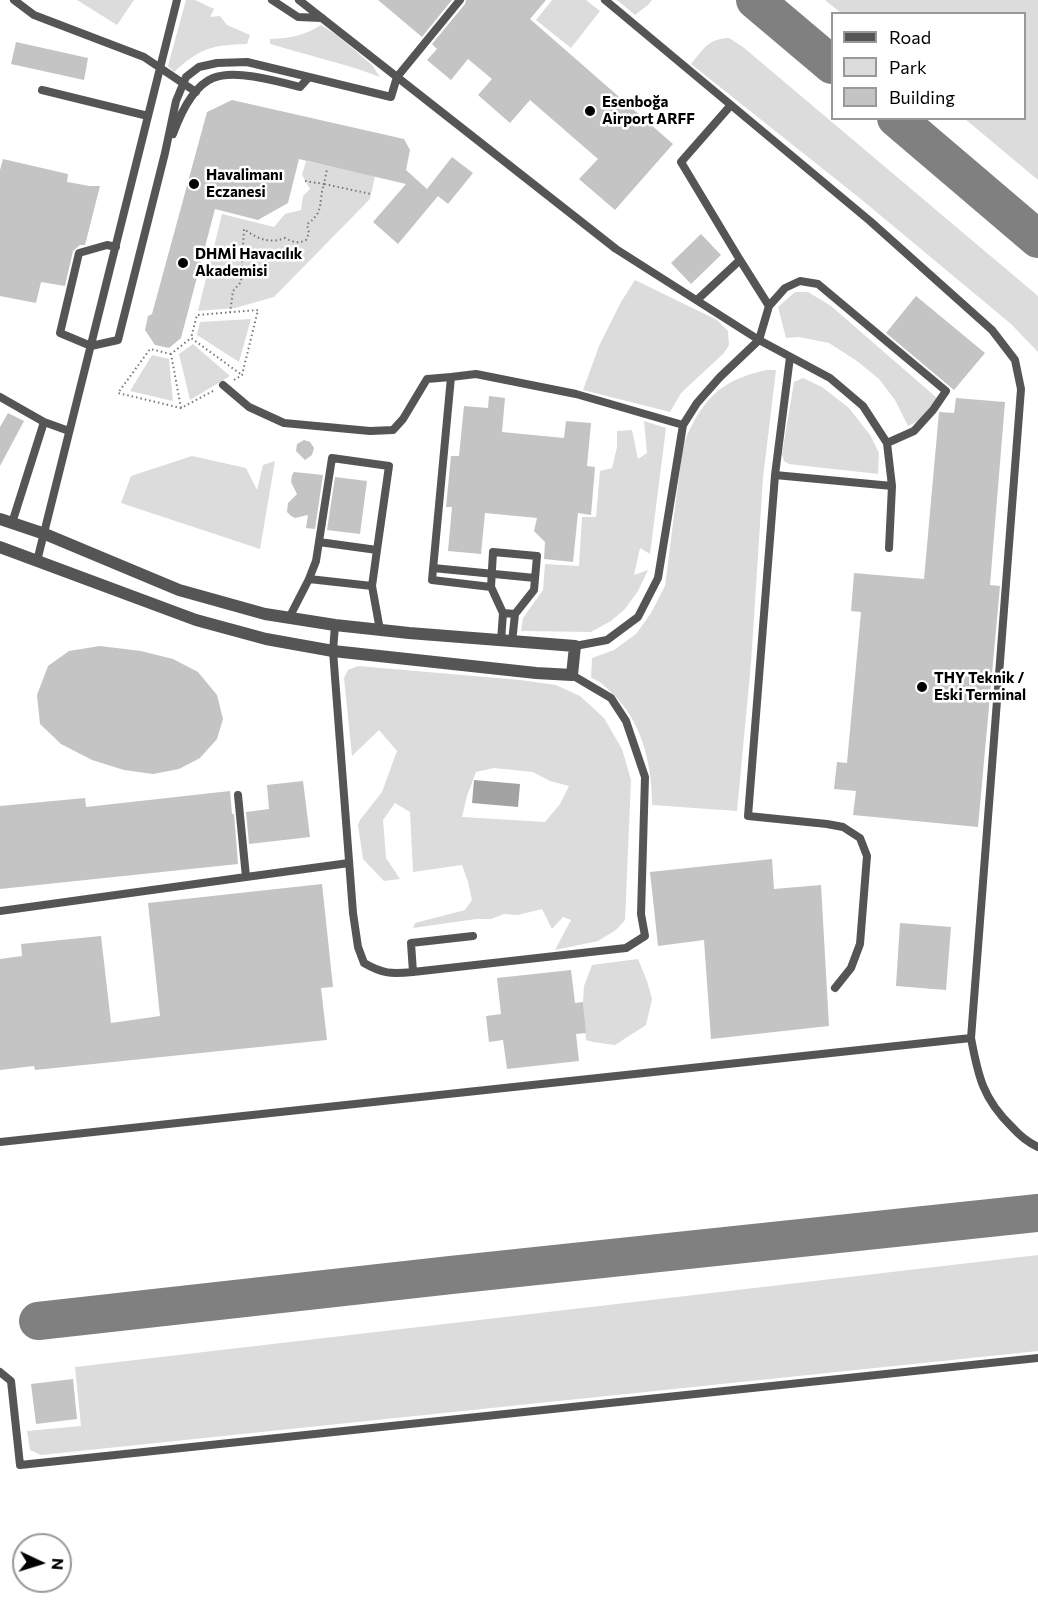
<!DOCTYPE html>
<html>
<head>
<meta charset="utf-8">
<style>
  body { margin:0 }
  #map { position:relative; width:1038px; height:1605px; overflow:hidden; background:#fff; font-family:Commissioner,sans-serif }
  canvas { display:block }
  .legend { position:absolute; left:831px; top:12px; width:195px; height:108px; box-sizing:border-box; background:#fff; border:2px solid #999; margin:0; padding:8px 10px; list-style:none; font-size:18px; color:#000 }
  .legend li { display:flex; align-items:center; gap:12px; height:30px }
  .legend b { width:30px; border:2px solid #999 }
  .north { position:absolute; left:12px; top:1533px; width:60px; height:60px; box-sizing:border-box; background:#fff; border:2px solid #999; border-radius:50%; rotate:94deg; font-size:16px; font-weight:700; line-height:24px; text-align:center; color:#000 }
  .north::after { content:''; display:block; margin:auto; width:21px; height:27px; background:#000; clip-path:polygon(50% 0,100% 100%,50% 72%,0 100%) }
</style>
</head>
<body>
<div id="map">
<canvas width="1038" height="1605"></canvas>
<ul class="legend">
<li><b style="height:8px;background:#555"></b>Road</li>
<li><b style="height:16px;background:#dcdcdc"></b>Park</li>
<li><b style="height:16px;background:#c4c4c4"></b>Building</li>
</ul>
<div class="north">N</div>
</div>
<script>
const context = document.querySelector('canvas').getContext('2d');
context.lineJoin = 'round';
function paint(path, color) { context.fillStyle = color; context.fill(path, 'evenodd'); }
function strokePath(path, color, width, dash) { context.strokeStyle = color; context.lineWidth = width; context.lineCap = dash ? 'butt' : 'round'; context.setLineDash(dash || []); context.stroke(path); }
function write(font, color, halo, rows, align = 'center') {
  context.font = font + ' Commissioner,sans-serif'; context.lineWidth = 5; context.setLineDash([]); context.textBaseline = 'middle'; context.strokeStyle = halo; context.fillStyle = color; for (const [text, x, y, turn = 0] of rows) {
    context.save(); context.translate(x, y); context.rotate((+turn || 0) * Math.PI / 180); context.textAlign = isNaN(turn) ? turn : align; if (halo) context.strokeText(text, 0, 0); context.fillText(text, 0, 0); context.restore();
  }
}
const green = new Path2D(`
  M77,0h57l-17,25z
  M186,0h9l19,9 -4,8 10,-1 7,9 23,10 -3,9c-35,1 -47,4 -73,28l-6,-6z
  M552,0h34l14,11 -29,37 -35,-28z
  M617,0h35l-4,5 -13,10z
  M825,0h213v180l-73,-61 59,-1v-104l-183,-1z
  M321,25l17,11 34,29 8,12 -25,-9 -85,-24v-5c21,-1 33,-3 51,-14z
  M729,38l14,9 295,249v56l-27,-28 -149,-124 -171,-136c13,-15 16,-25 38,-26z
  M306,161l69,15 -5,23 -96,98 -39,11 -37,3 24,-97 52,13 11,-13 16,-4 2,-14 7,-7 -8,-14z
  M635,280l82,40 11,11 1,14 -5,8 -43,40 -11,19 -87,-22 16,-44 22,-44z
  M795,292h13l23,14 106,92 -17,22 -12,6 -13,-26 -16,-21 -22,-18 -28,-18 -30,-6 -13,1 -8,-31z
  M251,319l-12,43 -42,-27 3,-13z
  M193,344l37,32 -40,24 -11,-46z
  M152,355l17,4 4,42 -43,-10z
  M766,370h10l-13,108 -12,185 -14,148 -85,-6c0,-39 -9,-81 -38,-110 -8,-7 -13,-14 -23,-17l1,-20 22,-8 22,-16 15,-21 14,-27 18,-141c19,-45 35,-64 83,-75z
  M803,378l19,9 27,21 21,27 9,18 -1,21 -89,-10 -5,-3 -2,-7 12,-72z
  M644,421l22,7 -16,126 -10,-6 -6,27 14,-5 -10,21 -13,18 -14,12 -20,11 -70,-1 2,-13 20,-28 2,-26 34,2 3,-49h14l4,-46 12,-3 5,-21v-16l15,-1 6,29 9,-6z
  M192,456l54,12 11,22 6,-25 12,-4 -15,88 -139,-46 10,-27z
  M358,666l162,14 36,5 24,11 24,22 18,31 9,31 -6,140 -9,10 -18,11 -43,9 16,-30 -8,-3 -11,12 -10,-20 -24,6 -14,-1 -13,5h-15l-63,9 2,-5 50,-13 7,-10 -4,-18 -6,-17 -49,7 -3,-60 -15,-9 -12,17 3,38 14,21 -16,2 -21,-22 -5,-34 2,-5 22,-28 15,-41 -18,-21 -27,26 -8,-78 4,-8zM494,768l39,4 17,9 19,5 -9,18 -15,18 -83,-5 5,-21 9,-24z
  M638,959l9,22 5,18 -6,26 -31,20 -22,-3 -7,-2 -3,-38 1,-16 8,-21z
  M1038,1255v96l-997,104 -11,-5 -3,-19 54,-5 -6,-59z`);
const water = new Path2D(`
  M474,780l46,4 -2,23 -46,-4z`);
const taxiway = new Path2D(`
  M755,0l77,65
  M896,118l142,121
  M38,1321l413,-46 587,-62`);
const building = new Path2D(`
  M378,0h74l-30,37z
  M466,0h80l-16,19 143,125 -58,66 -36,-31 19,-20 -68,-59 -20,23 -32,-28 14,-16 -24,-20 -17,21 -24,-20 10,-11 -5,-5 33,-40z
  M16,42l72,16 -4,22 -73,-16z
  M232,100l172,39 6,11 -4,20 21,19 25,-32 21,16 -25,31 -10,-8 -40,48 -25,-22 33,-38 -107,-25 -11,44 -30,17 -43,-11 -34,129 -12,10 -14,-3 -10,-15 3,-14 4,-2 55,-202z
  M3,159l65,15 -1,8 23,4h10l-15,59h-5l-7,6 -8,35 -24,-4 -5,21 -36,-7v-126z
  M701,234l20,21 -30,29 -20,-21z
  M916,296l69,57 -31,37 -68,-57z
  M489,396l16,2 -3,34 62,6 2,-17 25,2 -4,43 8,1 -4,48 -13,-2 -5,49 -29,-3 1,-17 -11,-11 3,-13 -52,-5 -4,41 -33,-3 4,-44h-6l5,-51h8l5,-50 24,2z
  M956,398l49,4 -15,183 10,1 -22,241 -125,-12 3,-24 -22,-2 3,-27 10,1 14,-151 -10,-1 3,-38 70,6 15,-167 15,1z
  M8,413l16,8 -24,45v-39z
  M304,440l6,2 4,6 -2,7 -7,5 -9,-9 1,-7z
  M294,472l29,3 -8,54 -9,-1 2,-13 -13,3 -4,-2 -4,-4 1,-9 9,-9 -6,-12 1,-7z
  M335,477l32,4 -7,53 -33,-4z
  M100,646l41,5 32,8 25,13 19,23 6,24 -6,20 -17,19 -21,11 -26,5 -29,-4 -32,-10 -31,-16 -21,-20 -3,-29 11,-29 21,-15z
  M303,781l7,56 -61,7 -3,-32 23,-3 -2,-24z
  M230,791l2,23h2l4,50 -238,25v-83l85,-8 1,9z
  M772,859l2,30 47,-4 8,141 -118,13 -7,-99 -46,6 -8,-74z
  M322,884l11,103 -12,1 6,52 -292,30 -1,-4 -34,4v-111l22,-3 -1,-12 80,-8 10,87 49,-7 -12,-113z
  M900,923l51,4 -5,63 -50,-4z
  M571,970l4,33 8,-1 3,31 -10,1 3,27 -72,8 -4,-29 -14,2 -3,-26 15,-2 -4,-36z
  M73,1379l4,40 -41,5 -5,-40z`);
const path = new Path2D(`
  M305,181l19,3 3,-15
  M230,313l3,-22 8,-9 3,-53c13,10 26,15 41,9 8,4 13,6 21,2l3,-7 -2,-9c18,-12 11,-22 17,-40l47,10
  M171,354l-21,-5 -32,44 63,15 32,-17
  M234,380l8,-5 16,-65 -61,5 -6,23 51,37
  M181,408l-10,-54 20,-16`);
const service = new Path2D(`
  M14,0l20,15 110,42 52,35
  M272,0l26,17 24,1
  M299,0l317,249 143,91 71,38 33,28 24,37 5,43 -3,62
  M605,0l265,221 122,109 23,30 6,29 -50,649
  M42,90l106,26
  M173,134c7,-19 20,-48 40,-56 22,-9 64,3 87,9l9,-10 82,20 6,-20 63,-77
  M116,247l-9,-2 -28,8 -19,80 31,13 27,-6 47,-187 11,-52 10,-24 13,-10 18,-4 30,-1 62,15
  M740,260l29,46 16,-18 15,-7 18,3 128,107 -13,19 -19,21 -27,12
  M697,300l43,-40 -59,-98 50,-57
  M223,385l26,22 35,16 86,8 23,-1 10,-11 24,-40 24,-2
  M0,397l44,25
  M775,475l15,-118
  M12,523l32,-101 25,9
  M319,542l58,8 -5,36
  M37,561l140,-561
  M433,568l102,10
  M309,579l7,-18 16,-103 57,8 -12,84
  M491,587l2,-35 44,4 -3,34 -19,24 -3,28
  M503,613l-12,-26 -59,-7 19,-203 25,-3 100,20 107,31
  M289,618l20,-39 63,7 8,44
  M335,625l-2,26 20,262 5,34 6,16c19,11 27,11 49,9
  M501,641l2,-28 12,1
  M575,646l32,-6 31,-23 20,-39 25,-153 14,-22 23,-26 39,-37 10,-34
  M246,877l103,-14
  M0,911l246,-34 -8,-82
  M473,936l-62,7 2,29 213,-24 19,-12 -4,-22 4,-137 -19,-56 -15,-23 -39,-23
  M835,988l16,-20 9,-24 7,-88 -7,-18 -17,-11 -16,-3 -79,-8 26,-328 1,-13 117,11
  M0,1142l971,-104c7,38 12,61 41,89 8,9 15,15 26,20
  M0,1372l11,9 9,84 1018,-107`);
const tertiary = new Path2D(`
  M0,519l45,15 134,56 86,24 70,11 74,8 166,13 -3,29 -36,-2 -203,-22 -67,-12 -70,-19 -196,-73`);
const markers = [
  [590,111,6,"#000"],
  [194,184,6,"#000"],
  [183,263,6,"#000"],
  [922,687,6,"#000"]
];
const poiNames = [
  ["Esenboğa",602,102],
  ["Airport ARFF",602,119],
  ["Havalimanı",206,175],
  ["Eczanesi",206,192],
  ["DHMİ Havacılık",195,254],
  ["Akademisi",195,271],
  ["THY Teknik /",934,678],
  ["Eski Terminal",934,695]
];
paint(green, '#dcdcdc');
paint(water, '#a3a3a3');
strokePath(taxiway, '#808080', 38);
paint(building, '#c4c4c4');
strokePath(path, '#777', 2, [1.5, 3]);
strokePath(service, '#555', 8);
strokePath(tertiary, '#555', 12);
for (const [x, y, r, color] of markers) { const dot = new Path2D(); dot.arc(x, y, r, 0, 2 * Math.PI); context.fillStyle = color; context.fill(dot); strokePath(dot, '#fff', 2); }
write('bold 15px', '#000', '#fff', poiNames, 'left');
</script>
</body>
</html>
